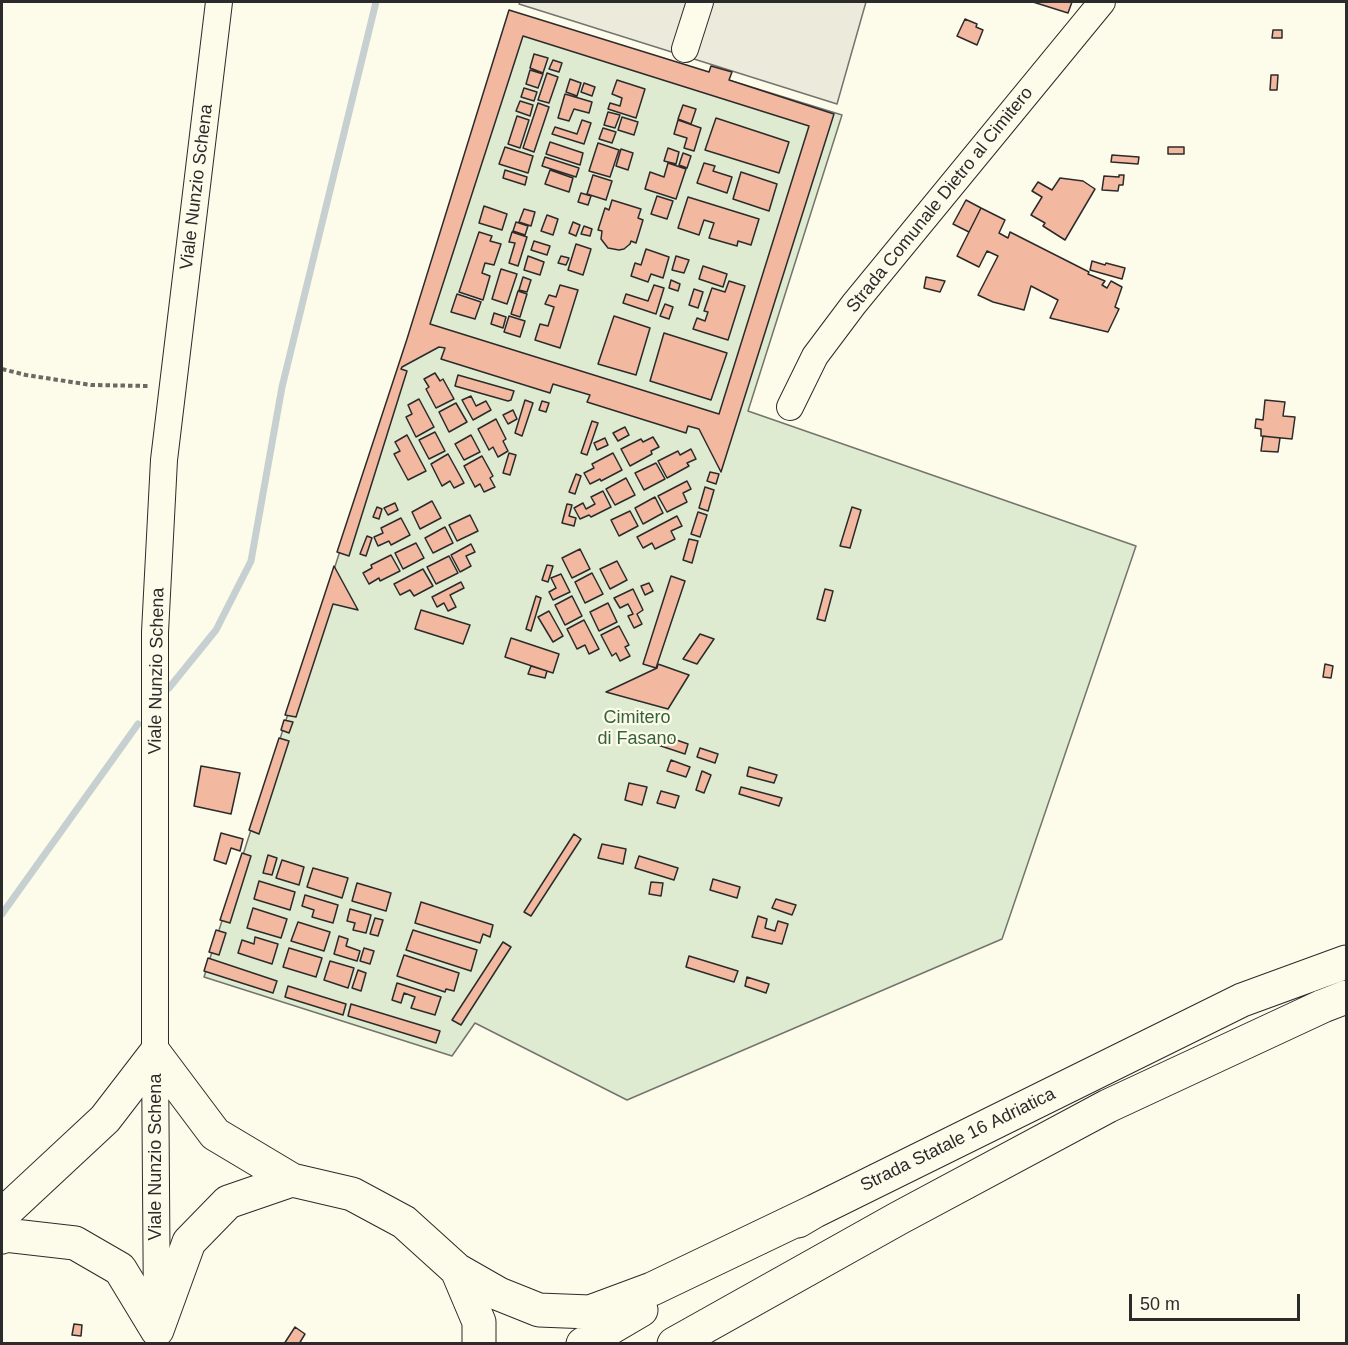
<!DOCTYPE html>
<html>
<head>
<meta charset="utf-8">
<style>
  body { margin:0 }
  #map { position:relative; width:1348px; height:1345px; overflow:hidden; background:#fdfbea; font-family:Helvetica,sans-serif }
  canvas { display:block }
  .frame { position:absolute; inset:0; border:3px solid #2b2b2b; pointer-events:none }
  .scale { position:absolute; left:1129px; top:1294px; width:171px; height:27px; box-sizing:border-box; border:3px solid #2b2b2b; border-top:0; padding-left:8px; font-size:18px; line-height:21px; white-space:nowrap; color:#2b2b2b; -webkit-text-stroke:4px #fdfbea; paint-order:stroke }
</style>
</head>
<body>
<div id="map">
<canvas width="1348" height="1345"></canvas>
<div class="frame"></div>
<div class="scale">50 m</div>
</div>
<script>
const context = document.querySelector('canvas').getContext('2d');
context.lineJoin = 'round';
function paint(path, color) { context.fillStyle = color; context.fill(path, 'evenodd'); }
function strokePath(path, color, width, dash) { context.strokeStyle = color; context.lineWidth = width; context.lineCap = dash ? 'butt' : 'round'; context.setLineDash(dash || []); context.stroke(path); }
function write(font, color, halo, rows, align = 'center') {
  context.font = font + ' Helvetica,sans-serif'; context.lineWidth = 4.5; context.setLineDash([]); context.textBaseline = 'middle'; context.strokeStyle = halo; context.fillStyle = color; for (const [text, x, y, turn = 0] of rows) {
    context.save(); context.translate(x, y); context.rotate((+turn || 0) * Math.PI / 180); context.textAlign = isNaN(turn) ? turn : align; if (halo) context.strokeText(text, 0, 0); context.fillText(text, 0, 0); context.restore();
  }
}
const green = new Path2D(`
  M518,15l324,100 -94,296 388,135 -134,393 -375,161 -152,-77 -23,33 -248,-79 202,-633z`);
const parking = new Path2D(`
  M520,2h346l-29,102 -318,-100z`);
const stream = new Path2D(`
  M169,688l47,-58 35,-69 31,-174 94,-385
  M2,914l136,-190`);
const building = new Path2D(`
  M1033,2h39l-4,11z
  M509,10l200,62 2,-6 21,6 -3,8 105,34 -113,358 -22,-43 -11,-3 -2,7 -99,-31 3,-7 -37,-11 -3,9 -109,-34 4,-11 -6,-1 -37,20 -1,2 6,2 -58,185 -12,-4 70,-213zM523,36l286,90 -90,288 -289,-90z
  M965,19l12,5 -1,3 7,3 -6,15 -20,-9z
  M1273,30h9v8h-10z
  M534,54l14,4 -5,15 -13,-5z
  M553,60l9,3 -3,9 -10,-3z
  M530,70l13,4 -5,14 -12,-4z
  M547,73l11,4 -9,26 -11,-3z
  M1271,75h7l-1,15h-7z
  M570,79l11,4 -4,13 -11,-4z
  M617,80l28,9 -9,29 -28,-9 2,-6 10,3 2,-8 -10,-4z
  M584,83l11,4 -3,9 -11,-4z
  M524,88l13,4 -3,9 -13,-4z
  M565,94l27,8 -3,11 -15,-4 -5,12 -11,-3z
  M520,101l13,4 -3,11 -14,-5z
  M538,103l11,4 -15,45 -11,-4z
  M683,105l13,4 -5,15 -13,-5z
  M608,112l12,3 -5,13 -11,-3z
  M517,116l12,4 -9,28 -12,-4z
  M622,117l16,5 -4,13 -16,-5z
  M716,118l73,24 -10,31 -74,-23z
  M582,120l9,3 -7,21 -32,-10 3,-7 22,7z
  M678,120l23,8 -7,23 -10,-3 3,-10 -13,-4z
  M603,128l13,4 -4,11 -13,-4z
  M550,142l33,11 -3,12 -34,-11z
  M598,143l21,7 -9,27 -21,-6z
  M505,147l28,9 -5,17 -29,-9z
  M1168,147h16v7h-16z
  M668,148l11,4 -3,12 -12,-3z
  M621,149l12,4 -5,17 -12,-4z
  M683,153l8,3 -4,12 -8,-3z
  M1112,155l27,2 -1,7 -27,-2z
  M545,157l34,11 -3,9 -34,-11z
  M668,163l18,6 -10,30 -31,-10 5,-17 14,5z
  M704,163l11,3 -2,5 19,6 -5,16 -30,-10z
  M505,170l22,7 -2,8 -22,-7z
  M550,170l23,8 -4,14 -24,-8z
  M741,172l36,12 -8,27 -36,-12z
  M593,175l19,6 -6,19 -19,-6z
  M1119,175h5l-1,10h-4l-1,6 -16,-1 2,-14 15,1z
  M1060,178l23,3 12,8 -30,51 -22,-14 2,-3 -14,-8 11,-18 -10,-6 6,-9 14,8z
  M581,193l10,3 -3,9 -10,-3z
  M657,196l16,5 -6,18 -16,-5z
  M688,197l71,22 -8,26 -13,-4 -1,5 -28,-8 5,-15 -10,-3 -5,15 -21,-7z
  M612,200l29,9 -3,9 5,2 -7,23 -5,-2 -1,3 -6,5 -5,1 -11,-2 -7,-9 1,-8 -4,-1 7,-22 4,2z
  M966,200l15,8 -12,24 -16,-8z
  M484,206l23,8 -5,16 -23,-7z
  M981,208l24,12 -6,13 9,5 2,-6 79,40 -1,2 17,7 -3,4 5,3 4,-7 11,6 -7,20 4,2 -11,23 -58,-14 8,-18 -27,-14 -7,24 -31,-8 -15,-7 20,-39 -11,-5 -8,16 -22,-11z
  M524,209l11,3 -4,14 -12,-4z
  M547,215l11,4 -5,16 -12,-4z
  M516,222l12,4 -3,9 -12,-4z
  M573,222l7,3 -4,11 -7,-3z
  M584,226l8,3 -2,7 -9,-2z
  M479,232l13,4 -2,5 11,3 -7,21 -9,-2 -3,10 8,3 -7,24 -24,-8z
  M512,232l15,5 -9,29 -9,-3 6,-20 -6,-1z
  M534,241l16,5 -3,9 -16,-5z
  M576,244l15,5 -8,26 -15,-5z
  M646,249l23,8 -6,21 -12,-4 -3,8 -17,-6 4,-13 6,2z
  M528,256l16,6 -4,13 -16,-5z
  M561,256l8,2 -3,7 -8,-2z
  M676,256l13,4 -5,13 -12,-3z
  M1092,261l13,4 1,-2 19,5 -3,11 -32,-9z
  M703,266l24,8 -4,13 -24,-8z
  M501,269l16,5 -10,30 -15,-5z
  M523,277l8,3 -4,12 -8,-2z
  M926,277l19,4 -5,11 -16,-4z
  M671,280l9,4 -2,7 -9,-3z
  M729,281l16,5 -17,54 -35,-11 4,-11 8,3 3,-9 -4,-1 8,-23 13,4z
  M560,285l18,5 -18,58 -25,-8 5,-16 8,2 6,-19 -9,-3 4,-9 7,2z
  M654,285l10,3 -8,26 -33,-11 3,-9 22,7z
  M694,289l9,3 -5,16 -9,-3z
  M518,291l9,3 -7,23 -9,-3z
  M457,294l24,8 -6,17 -24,-7z
  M665,304l8,3 -4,12 -9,-3z
  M494,313l12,4 -3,11 -12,-4z
  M509,316l16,5 -5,16 -16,-5z
  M614,316l36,12 -14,47 -38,-11z
  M664,333l63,20 -16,47 -61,-19z
  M435,373l5,8 3,-2 11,20 -18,9 -10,-19 3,-2 -5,-8z
  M458,375l56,16 -3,9 -3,1 -53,-15z
  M471,396l5,10 10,-5 5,9 -18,10 -11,-20z
  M419,399l15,28 -18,10 -10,-20 6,-3 -4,-9z
  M525,400l8,3 -11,33 -7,-3z
  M1265,400l20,2 -2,14 12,1 -3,22 -31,-3v-7l-6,-1 1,-9 7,1z
  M542,401l7,2 -3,9 -7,-2z
  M456,403l11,19 -18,10 -10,-20z
  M513,410l4,9 -9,5 -5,-9z
  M496,419l10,20 -3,2 5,10 -10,6 -5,-10 -4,3 -11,-21z
  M592,421l6,2 -11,32 -6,-2z
  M625,427l4,8 -11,6 -5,-8z
  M435,432l10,19 -16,8 -10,-19z
  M407,435l19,36 -18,9 -14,-26 6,-3 -5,-9z
  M471,435l9,17 -16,8 -9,-16z
  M1263,436l17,2 -2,14 -17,-1z
  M653,437l6,10 -8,4 1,3 -22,12 -9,-17 20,-10 2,3z
  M605,438l3,7 -11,5 -3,-7z
  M691,449l5,10 -9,4 2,3 -22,12 -9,-17 20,-10 2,4z
  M509,453l7,2 -6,20 -7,-2z
  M613,453l9,17 -21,11 -1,-2 -10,5 -6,-11 10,-5 -2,-4z
  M448,454l16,29 -10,5 -4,-7 -8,5 -11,-22z
  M482,456l11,20 -3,2 5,9 -11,5 -4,-8 -5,3 -11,-21z
  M656,463l9,16 -21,11 -9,-17z
  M710,472l9,2 -3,10 -9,-3z
  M576,474l5,2 -6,18 -6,-2z
  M626,478l9,17 -20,10 -9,-16z
  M687,481l4,8 -8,4 4,9 -20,10 -9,-16z
  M705,487l9,3 -6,21 -9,-3z
  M603,491l8,16 -20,10 -2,-2 -9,4 -6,-11 9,-5 3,6 9,-5 -4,-7z
  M655,497l8,16 -20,11 -8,-16z
  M432,501l9,17 -21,11 -8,-17z
  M395,503l3,7 -10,5 -4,-7z
  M567,504l5,1 -3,11 7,2 -2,8 -12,-3z
  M377,507l5,2 -3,10 -6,-2z
  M852,507l9,3 -11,38 -10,-2z
  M630,511l8,15 -19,10 -8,-16z
  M698,512l9,3 -7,22 -9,-3z
  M470,515l8,16 -21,10 -8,-16z
  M677,516l5,10 -11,5 4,8 -20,10 -3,-6 -9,5 -6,-11z
  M401,518l9,17 -19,10 -2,-4 -11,5 -4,-9 9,-4 -2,-5z
  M445,527l8,16 -20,10 -8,-15z
  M367,536l5,2 -6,18 -6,-2z
  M689,539l9,2 -6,22 -9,-3z
  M416,543l8,15 -21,11 -8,-16z
  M471,544l4,8 -9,4 5,10 -11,6 -9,-17z
  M580,549l10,20 -18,9 -10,-20z
  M391,555l9,16 -20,10 -1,-3 -10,6 -6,-11 9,-5 -1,-3z
  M449,556l9,17 -22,11 -9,-17z
  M617,561l10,19 -17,9 -10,-20z
  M547,565l6,1 -5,16 -6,-2z
  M334,566l24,44 -25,-6 -37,113 -11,-2z
  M423,569l10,17 -19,10 -4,-6 -10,5 -6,-11z
  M592,573l11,21 -18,9 -10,-21z
  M561,574l9,18 -17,8 -4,-8 7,-4 -5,-10z
  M671,576l14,5 -29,87 -13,-4z
  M461,582l3,6 -14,7 6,12 -8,4 -4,-8 -7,4 -5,-10z
  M649,583l4,8 -8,4 -4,-9z
  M633,589l10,21 -6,4 5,10 -8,4 -6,-12 5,-2 -5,-10 -8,4 -6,-10z
  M825,589l8,2 -8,30 -8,-2z
  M536,596l5,2 -10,33 -5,-2z
  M572,596l10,20 -17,9 -10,-20z
  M608,603l9,19 -18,9 -9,-19z
  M421,610l49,15 -7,19 -48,-15z
  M549,611l14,25 -10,6 -15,-25z
  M584,620l15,29 -10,5 -4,-9 -8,4 -10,-20z
  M619,626l10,19 -4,2 5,9 -10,5 -4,-8 -4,3 -11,-21z
  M700,634l14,5 -17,25 -14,-5z
  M511,638l48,16 -6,19 -48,-16z
  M658,664l31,11 -21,34 -62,-17 51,-24z
  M1325,664l8,2 -2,12 -8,-1z
  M531,666l16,5 -2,7 -17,-4z
  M284,720l9,2 -4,11 -8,-3z
  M659,734l29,10 -3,10 -30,-10z
  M279,738l10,3 -30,93 -10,-4z
  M700,748l18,6 -3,9 -18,-6z
  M671,760l19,7 -4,10 -19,-6z
  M201,766l39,7 -9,41 -37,-8z
  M749,767l28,8 -3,8 -27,-7z
  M702,771l9,4 -7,18 -8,-3z
  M629,783l18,4 -5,18 -17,-5z
  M741,787l41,11 -3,8 -40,-12z
  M661,791l18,5 -4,12 -18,-5z
  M221,833l22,6 -3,12 -9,-3 -5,16 -12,-4z
  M574,834l7,5 -50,77 -7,-4z
  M602,844l24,5 -3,15 -25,-6z
  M242,853l9,3 -21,67 -10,-3z
  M268,855l9,3 -5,17 -9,-2z
  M639,856l39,12 -4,12 -39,-12z
  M282,860l22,7 -5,18 -23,-7z
  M313,868l35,10 -6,20 -35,-11z
  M713,879l27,8 -3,11 -27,-8z
  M259,881l36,11 -5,18 -36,-11z
  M651,882l12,1 -2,13 -12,-2z
  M357,883l34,10 -5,18 -34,-10z
  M305,895l33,10 -5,18 -21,-6 2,-7 -12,-4z
  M776,899l20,6 -4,10 -20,-7z
  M421,902l72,23 -3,12 -7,-3 -3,9 -65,-20z
  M253,908l34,11 -6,19 -34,-10z
  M350,909l21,6 -5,18 -13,-3 2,-7 -8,-2z
  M758,916l9,3 -2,9 10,3 3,-10 10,3 -6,20 -30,-7z
  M375,918l8,2 -5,16 -8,-2z
  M298,922l32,10 -6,19 -33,-10z
  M216,930l10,3 -7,22 -10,-3z
  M413,930l64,20 -6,21 -65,-21z
  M339,936l9,3 -2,7 14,5 -3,10 -23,-7z
  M255,937l23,7 -6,20 -34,-11 4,-13 12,4z
  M503,942l8,5 -50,78 -9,-5z
  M289,948l33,10 -6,19 -33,-10z
  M364,948l10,3 -4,13 -10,-3z
  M404,955l55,18 -5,18 -8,-2 -1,3 -48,-16z
  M689,956l49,15 -4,11 -48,-15z
  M208,958l69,23 -4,12 -69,-22z
  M330,961l24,7 -6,20 -24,-8z
  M358,970l8,3 -5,18 -9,-3z
  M747,977l22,7 -3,9 -21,-7z
  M397,983l44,14 -6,18 -24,-7 4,-11 -11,-4 -3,10 -9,-3z
  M288,986l58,18 -3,11 -58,-18z
  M351,1004l89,27 -4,12 -88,-27z
  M74,1324l8,1 -1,11 -9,-1z
  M295,1327l10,7 -6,10h-15z`);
const path = new Path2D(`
  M2,369l24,6 65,10 58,1`);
const minor = new Path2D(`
  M685,49l15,-47
  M790,407l25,-51 39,-52 248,-302
  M157,1318l-2,-264v-422l9,-172 55,-458`);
const highway = new Path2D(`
  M2,1215l103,-96 50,-65 60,80 77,46 60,14 52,28 53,48 42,24 40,16 51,2 62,-23 163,-78
  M798,1221l17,-10 427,-211 104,-38
  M2,1237l3,-2 70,8 45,26 37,61
  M457,1270l22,52v22
  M157,1330l32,-88 39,-40 64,-22
  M583,1344l58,-34
  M674,1344l225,-126 209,-112 215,-100 23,-9`);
const streetNames = [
  ["Viale Nunzio Schena",197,187,-83],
  ["Strada Comunale Dietro al Cimitero",940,200,-51],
  ["Viale Nunzio Schena",157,671,-89],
  ["Strada Statale 16 Adriatica",958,1140,-26],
  ["Viale Nunzio Schena",156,1157,-90]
];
const parkNames = [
  ["Cimitero",637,718],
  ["di Fasano",637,739]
];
paint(green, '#deebd1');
strokePath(green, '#74746e', 1.5);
paint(parking, '#eceadb');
strokePath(parking, '#74746e', 1.5);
strokePath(stream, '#c7d0d0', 7);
paint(building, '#f2b8a0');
strokePath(building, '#2b2b2b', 1.5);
strokePath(minor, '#2b2b2b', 28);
strokePath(highway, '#2b2b2b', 35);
strokePath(path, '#6a6964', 4, [4.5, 3]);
strokePath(minor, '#fdfbea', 26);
strokePath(highway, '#fdfbea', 33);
write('18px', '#2b2b2b', '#fdfbea', streetNames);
write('18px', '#34623c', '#fdfbea', parkNames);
</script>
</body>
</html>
